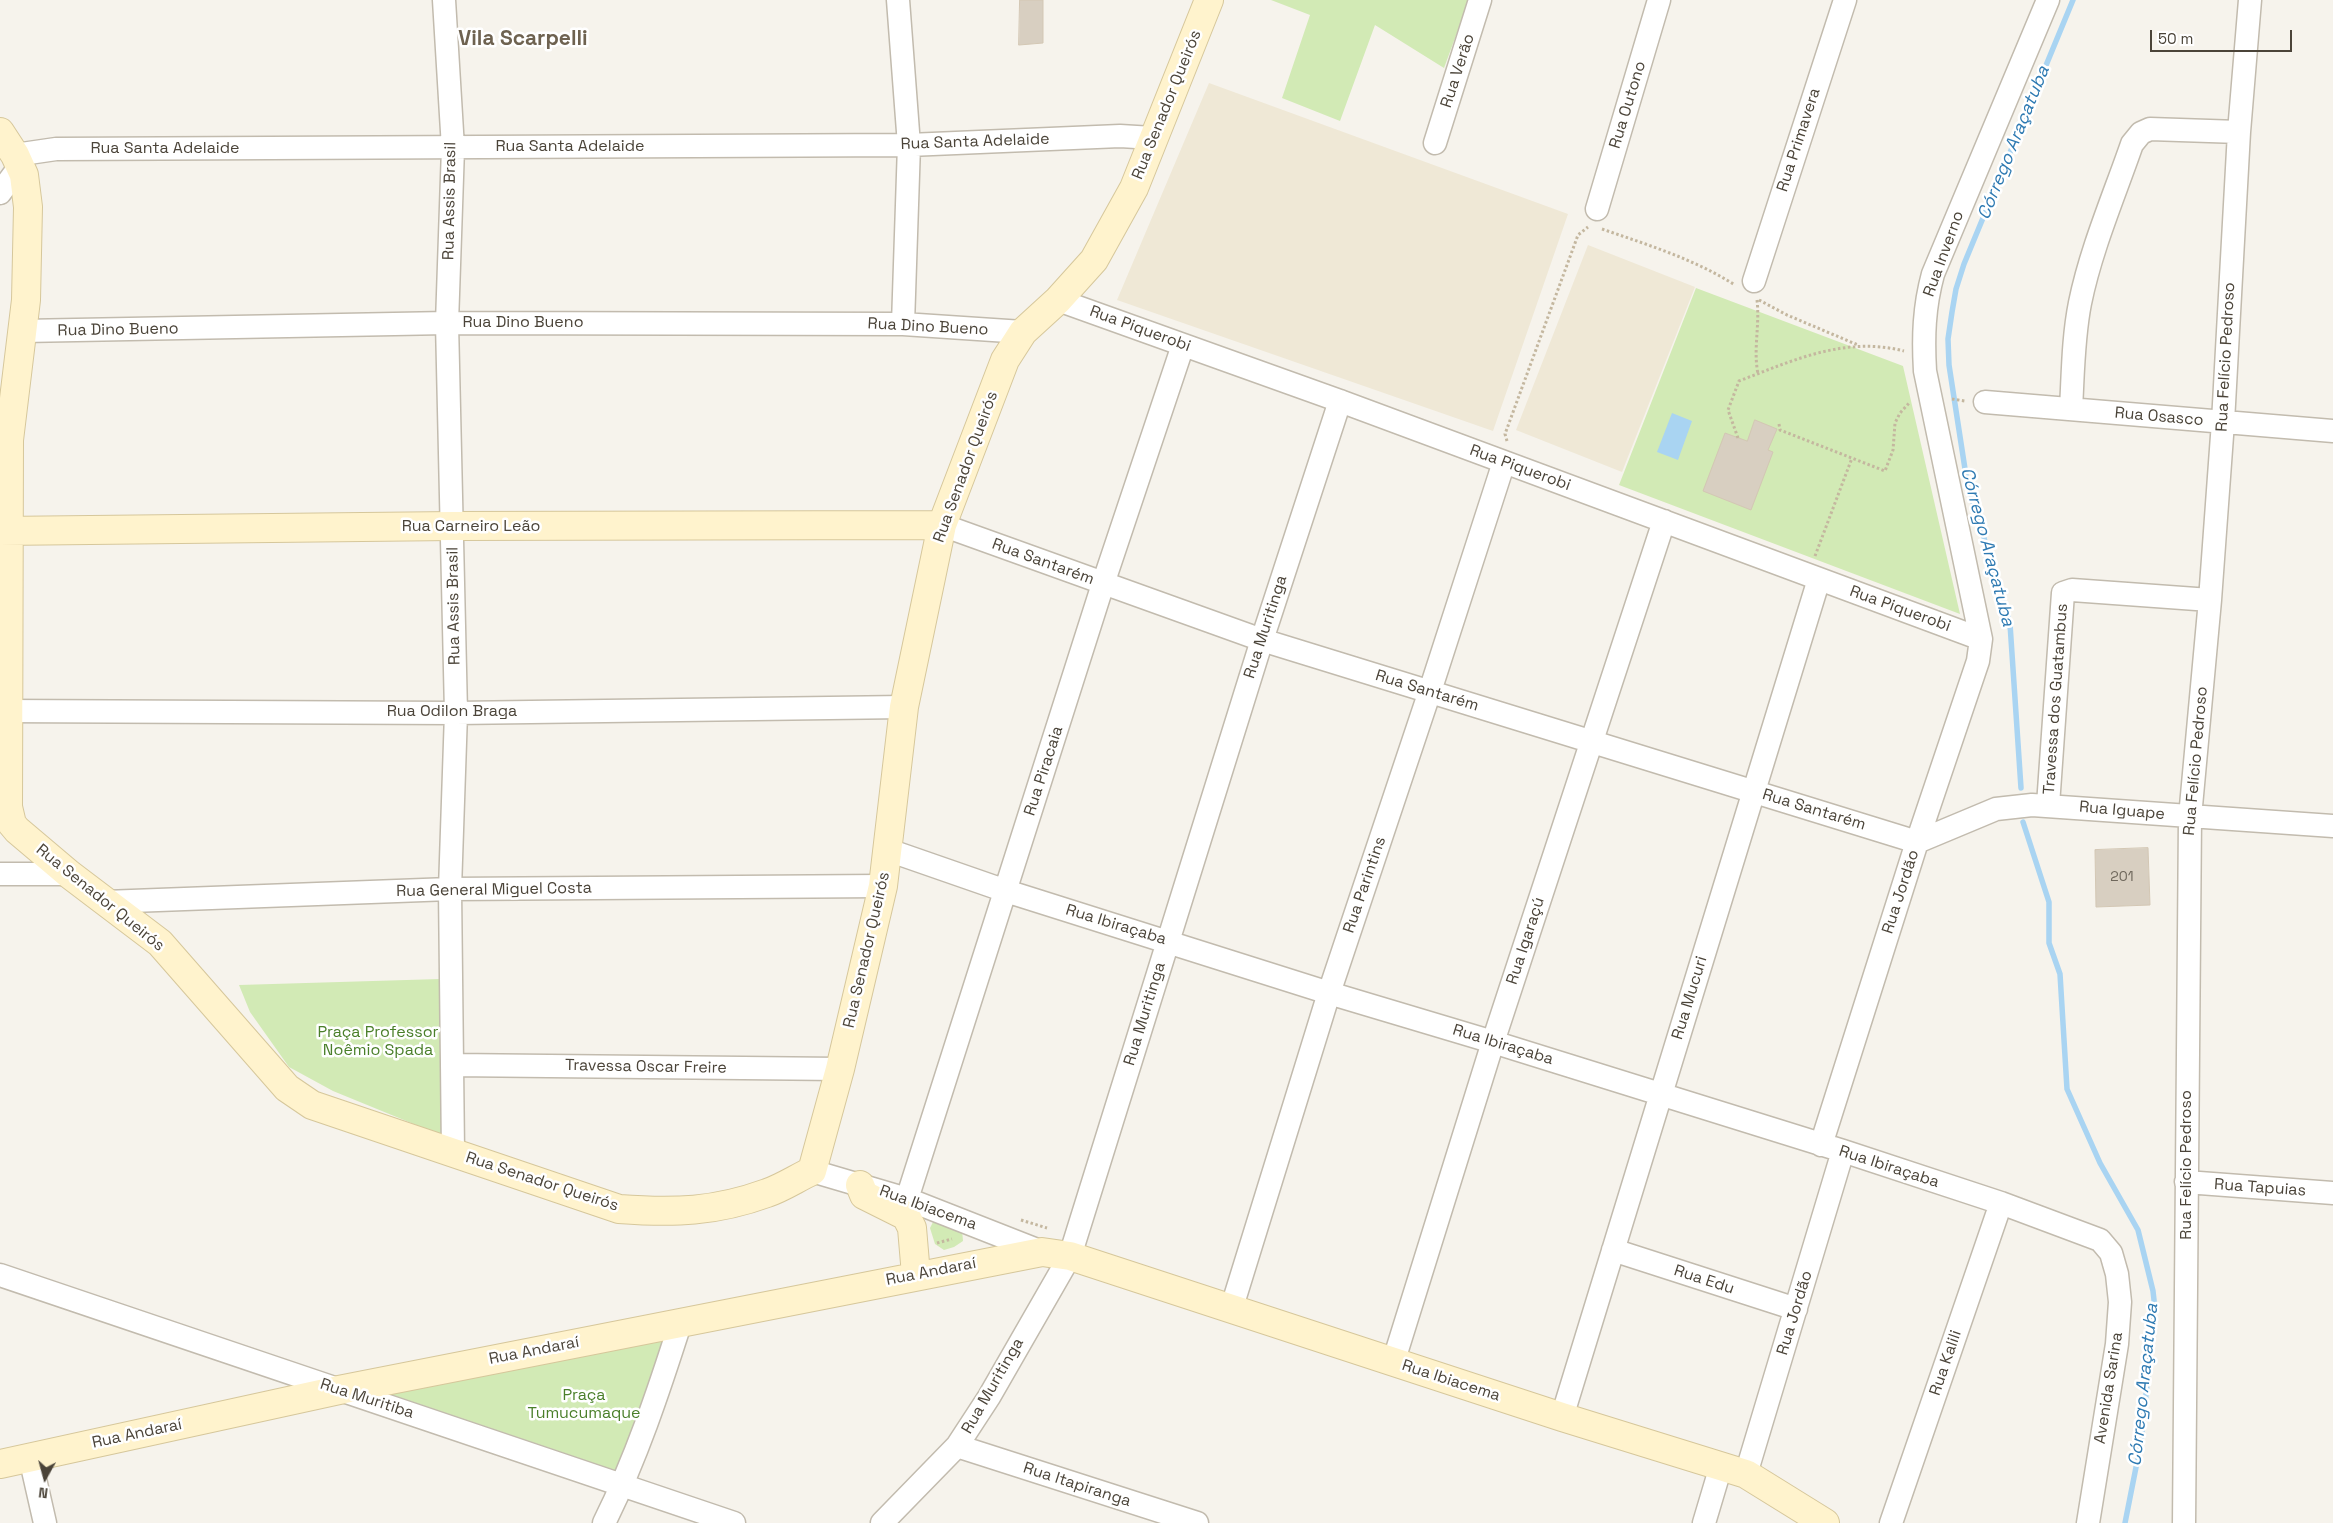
<!DOCTYPE html>
<html>
<head>
<meta charset="utf-8">
<style>
  body { margin:0 }
  #map { position:relative; width:2333px; height:1523px; overflow:hidden; background:#f6f3ec; font-family:"Space Grotesk",sans-serif }
  canvas { display:block }
  .north { position:absolute; left:20px; top:1453px; width:50px; height:50px; -webkit-text-stroke:4px #fff; paint-order:stroke; rotate:187deg; font-size:14px; font-weight:700; line-height:20px; text-align:center; color:#4b4439 }
  .north::after { content:''; display:block; margin:auto; width:18px; height:22px; background:#4b4439; clip-path:polygon(50% 0,100% 100%,50% 72%,0 100%) }
  .scale { position:absolute; left:2150px; top:30px; width:142px; height:22px; box-sizing:border-box; border:2px solid #4b4439; border-top:0; padding-left:6px; font-size:15px; line-height:18px; white-space:nowrap; color:#4b4439; -webkit-text-stroke:4px #fff; paint-order:stroke }
</style>
</head>
<body>
<div id="map">
<canvas width="2333" height="1523"></canvas>
<div class="north">N</div>
<div class="scale">50 m</div>
</div>
<script>
const context = document.querySelector('canvas').getContext('2d');
context.lineJoin = 'round';
function paint(path, color) { context.fillStyle = color; context.fill(path, 'evenodd'); }
function strokePath(path, color, width, dash) { context.strokeStyle = color; context.lineWidth = width; context.lineCap = dash ? 'butt' : 'round'; context.setLineDash(dash || []); context.stroke(path); }
function write(font, color, halo, rows, align = 'center') {
  context.font = font + ' "Space Grotesk",sans-serif'; context.lineWidth = 5; context.setLineDash([]); context.textBaseline = 'middle'; context.strokeStyle = halo; context.fillStyle = color; for (const [text, x, y, turn = 0] of rows) {
    context.save(); context.translate(x, y); context.rotate((+turn || 0) * Math.PI / 180); context.textAlign = isNaN(turn) ? turn : align; if (halo) context.strokeText(text, 0, 0); context.fillText(text, 0, 0); context.restore();
  }
}
const education = new Path2D(`
  M1209,83l359,131 -75,217 -376,-131z
  M1588,245l107,42 -73,185 -106,-42z`);
const green = new Path2D(`
  M1271,0h198l-25,68 -69,-43 -35,96 -58,-23 28,-83z
  M1696,288l207,78 57,248 -341,-129z
  M440,979l3,157 -110,-45 -44,-24 -39,-55 -11,-27z
  M934,1220l28,10 1,11 -9,6 -10,3 -9,-6 -5,-16z
  M667,1334l-49,141 -255,-86z`);
const water = new Path2D(`
  M1672,413l20,8 -14,39 -21,-8z`);
const stream = new Path2D(`
  M2021,788l-11,-164 -43,-142 -18,-117 -1,-26 4,-27 4,-23 8,-25 109,-264
  M2023,822l26,80v41l11,31 7,115 33,74 38,67 15,61 2,18 -14,133 -16,81`);
const building = new Path2D(`
  M1020,0h23v43l-24,2z
  M1755,420l22,9 -9,21 5,2 -22,58 -48,-19 22,-58 22,8z
  M2148,848l2,57 -54,2 -1,-57z`);
const path = new Path2D(`
  M1602,229c46,16 92,30 133,56
  M1757,300c3,25 -4,49 1,74
  M1759,300l28,15 71,30
  M1952,399l13,2
  M1779,424l1,6 105,41 8,-21 2,-27 5,-10 10,-11
  M1738,438l-10,-28 11,-29c55,-21 106,-45 165,-30
  M1507,441l-2,-7 73,-199 10,-8
  M1815,556l37,-98
  M1021,1220l26,8
  M937,1243l15,-4`);
const street = new Path2D(`
  M444,0l9,148 -6,175 9,390 -6,176 3,263
  M898,0l11,145 -6,179
  M1435,143l45,-143
  M15,155l41,-6 853,-4 211,-9 33,2
  M0,193l20,-27
  M1597,209l62,-209
  M1754,281l91,-281
  M1058,300l282,101 641,238
  M23,331l424,-8 456,1 120,8
  M1985,402l348,29
  M2071,409c2,-35 2,-71 9,-106 11,-54 34,-107 52,-159l9,-11 9,-4 89,3
  M942,525l320,115 655,202 79,-33 36,-4 301,21
  M0,711l456,2 448,-6
  M2048,805l15,-212 9,-3 138,10
  M888,850l118,41 323,102 164,49 350,109 158,52 99,37 11,13 6,21 3,28 -3,42 -29,179
  M0,874h69
  M105,902l345,-13 433,-3
  M452,1065l388,4
  M1821,1145l96,-303 61,-181 3,-22 -56,-268c-2,-34 -1,-64 8,-97l115,-274
  M812,1171l95,28 135,53
  M2186,1182l147,11
  M907,1199l196,-615 80,-239
  M1613,1250l183,59
  M0,1275l734,248
  M1231,1310l98,-317 101,-302 74,-229
  M1393,1363l100,-321 171,-521
  M1562,1417l257,-838
  M957,1446l240,77
  M30,1457l15,66
  M1746,1474l97,-323
  M604,1523c32,-64 55,-133 77,-202
  M882,1523l75,-77 32,-49 81,-141 192,-616 78,-239
  M1704,1523l17,-57
  M1891,1523l110,-320
  M2184,1523l6,-706 20,-217 13,-178 16,-290 11,-132`);
const secondary = new Path2D(`
  M0,132l15,23 9,20 4,32 -2,93 -17,140 -1,367 4,17 5,6 52,44 91,69 127,145 25,17 307,104c55,4 96,3 148,-16 15,-5 30,-15 45,-22l28,-102 43,-183 21,-179 38,-182 63,-165 18,-28 35,-32 36,-40 40,-72 75,-188
  M0,531l453,-5 489,-1
  M860,1185l4,10 42,21 6,12 4,47
  M0,1464l339,-74 703,-138 28,4 492,161 184,57 79,49`);
const numberNames = [
  ["201",2122,877]
];
const streetNames = [
  ["Rua Verão",1458,71,-72],
  ["Rua Senador Queirós",1167,105,-68],
  ["Rua Outono",1628,105,-73],
  ["Rua Primavera",1799,140,-72],
  ["Rua Santa Adelaide",975,142,-2],
  ["Rua Santa Adelaide",570,147],
  ["Rua Santa Adelaide",165,149],
  ["Rua Assis Brasil",450,201,-89],
  ["Rua Inverno",1944,254,-70],
  ["Rua Dino Bueno",523,323],
  ["Rua Dino Bueno",928,327,3],
  ["Rua Piquerobi",1140,329,20],
  ["Rua Dino Bueno",118,330,-1],
  ["Rua Felício Pedroso",2226,357,-87],
  ["Rua Osasco",2159,417,5],
  ["Rua Senador Queirós",966,467,-70],
  ["Rua Piquerobi",1520,468,20],
  ["Rua Carneiro Leão",471,527],
  ["Rua Santarém",1043,562,20],
  ["Rua Assis Brasil",454,606,-91],
  ["Rua Piquerobi",1900,609,20],
  ["Rua Muritinga",1266,627,-72],
  ["Rua Santarém",1427,691,17],
  ["Travessa dos Guatambus",2056,699,-86],
  ["Rua Odilon Braga",452,712],
  ["Rua Felício Pedroso",2196,761,-85],
  ["Rua Piracaia",1044,771,-72],
  ["Rua Santarém",1814,810,17],
  ["Rua Iguape",2122,811,5],
  ["Rua Parintins",1365,885,-71],
  ["Rua General Miguel Costa",494,890,-1],
  ["Rua Jordão",1901,892,-72],
  ["Rua Senador Queirós",100,898,39],
  ["Rua Ibiraçaba",1116,925,17],
  ["Rua Igaraçú",1526,941,-72],
  ["Rua Senador Queirós",867,950,-77],
  ["Rua Mucuri",1690,998,-73],
  ["Rua Muritinga",1145,1014,-73],
  ["Rua Ibiraçaba",1503,1045,17],
  ["Travessa Oscar Freire",646,1067,1],
  ["Rua Felício Pedroso",2187,1165,-90],
  ["Rua Ibiraçaba",1889,1167,18],
  ["Rua Senador Queirós",542,1182,18],
  ["Rua Tapuias",2260,1188,4],
  ["Rua Ibiacema",928,1208,20],
  ["Rua Andaraí",931,1272,-11],
  ["Rua Edu",1704,1280,18],
  ["Rua Jordão",1795,1313,-73],
  ["Rua Andaraí",534,1351,-11],
  ["Rua Kalili",1946,1363,-71],
  ["Rua Ibiacema",1451,1381,18],
  ["Rua Muritinga",993,1386,-60],
  ["Avenida Sarina",2109,1388,-81],
  ["Rua Muritiba",367,1399,18],
  ["Rua Andaraí",137,1434,-12],
  ["Rua Itapiranga",1077,1485,18]
];
const parkNames = [
  ["Praça Professor",378,1033],
  ["Noêmio Spada",378,1051],
  ["Praça",584,1396],
  ["Tumucumaque",584,1414]
];
const waterNames = [
  ["Córrego Araçatuba",2014,143,-68],
  ["Córrego Araçatuba",1987,547,75],
  ["Córrego Araçatuba",2144,1385,-84]
];
const districtNames = [
  ["Vila Scarpelli",523,39]
];
paint(education, '#efe8d6');
paint(green, '#d2eab5');
paint(water, '#a9d4f2');
strokePath(stream, '#a9d4f2', 5.5);
paint(building, '#d8cfc1');
strokePath(building, '#d3c7b4', 1);
strokePath(street, '#c2bbae', 25);
strokePath(secondary, '#d6c79b', 30);
strokePath(path, '#c4b79f', 3, [2.5, 2.5]);
strokePath(street, '#fff', 22);
strokePath(secondary, '#fff3cd', 28);
write('14px', '#6e675b', null, numberNames);
write('16px', '#4b4439', '#fff', streetNames);
write('16px', '#4a7f2a', '#fff', parkNames);
write('italic 18px', '#2e7ab2', '#fff', waterNames);
write('bold 21px', '#6e6250', '#fff', districtNames);
</script>
</body>
</html>
